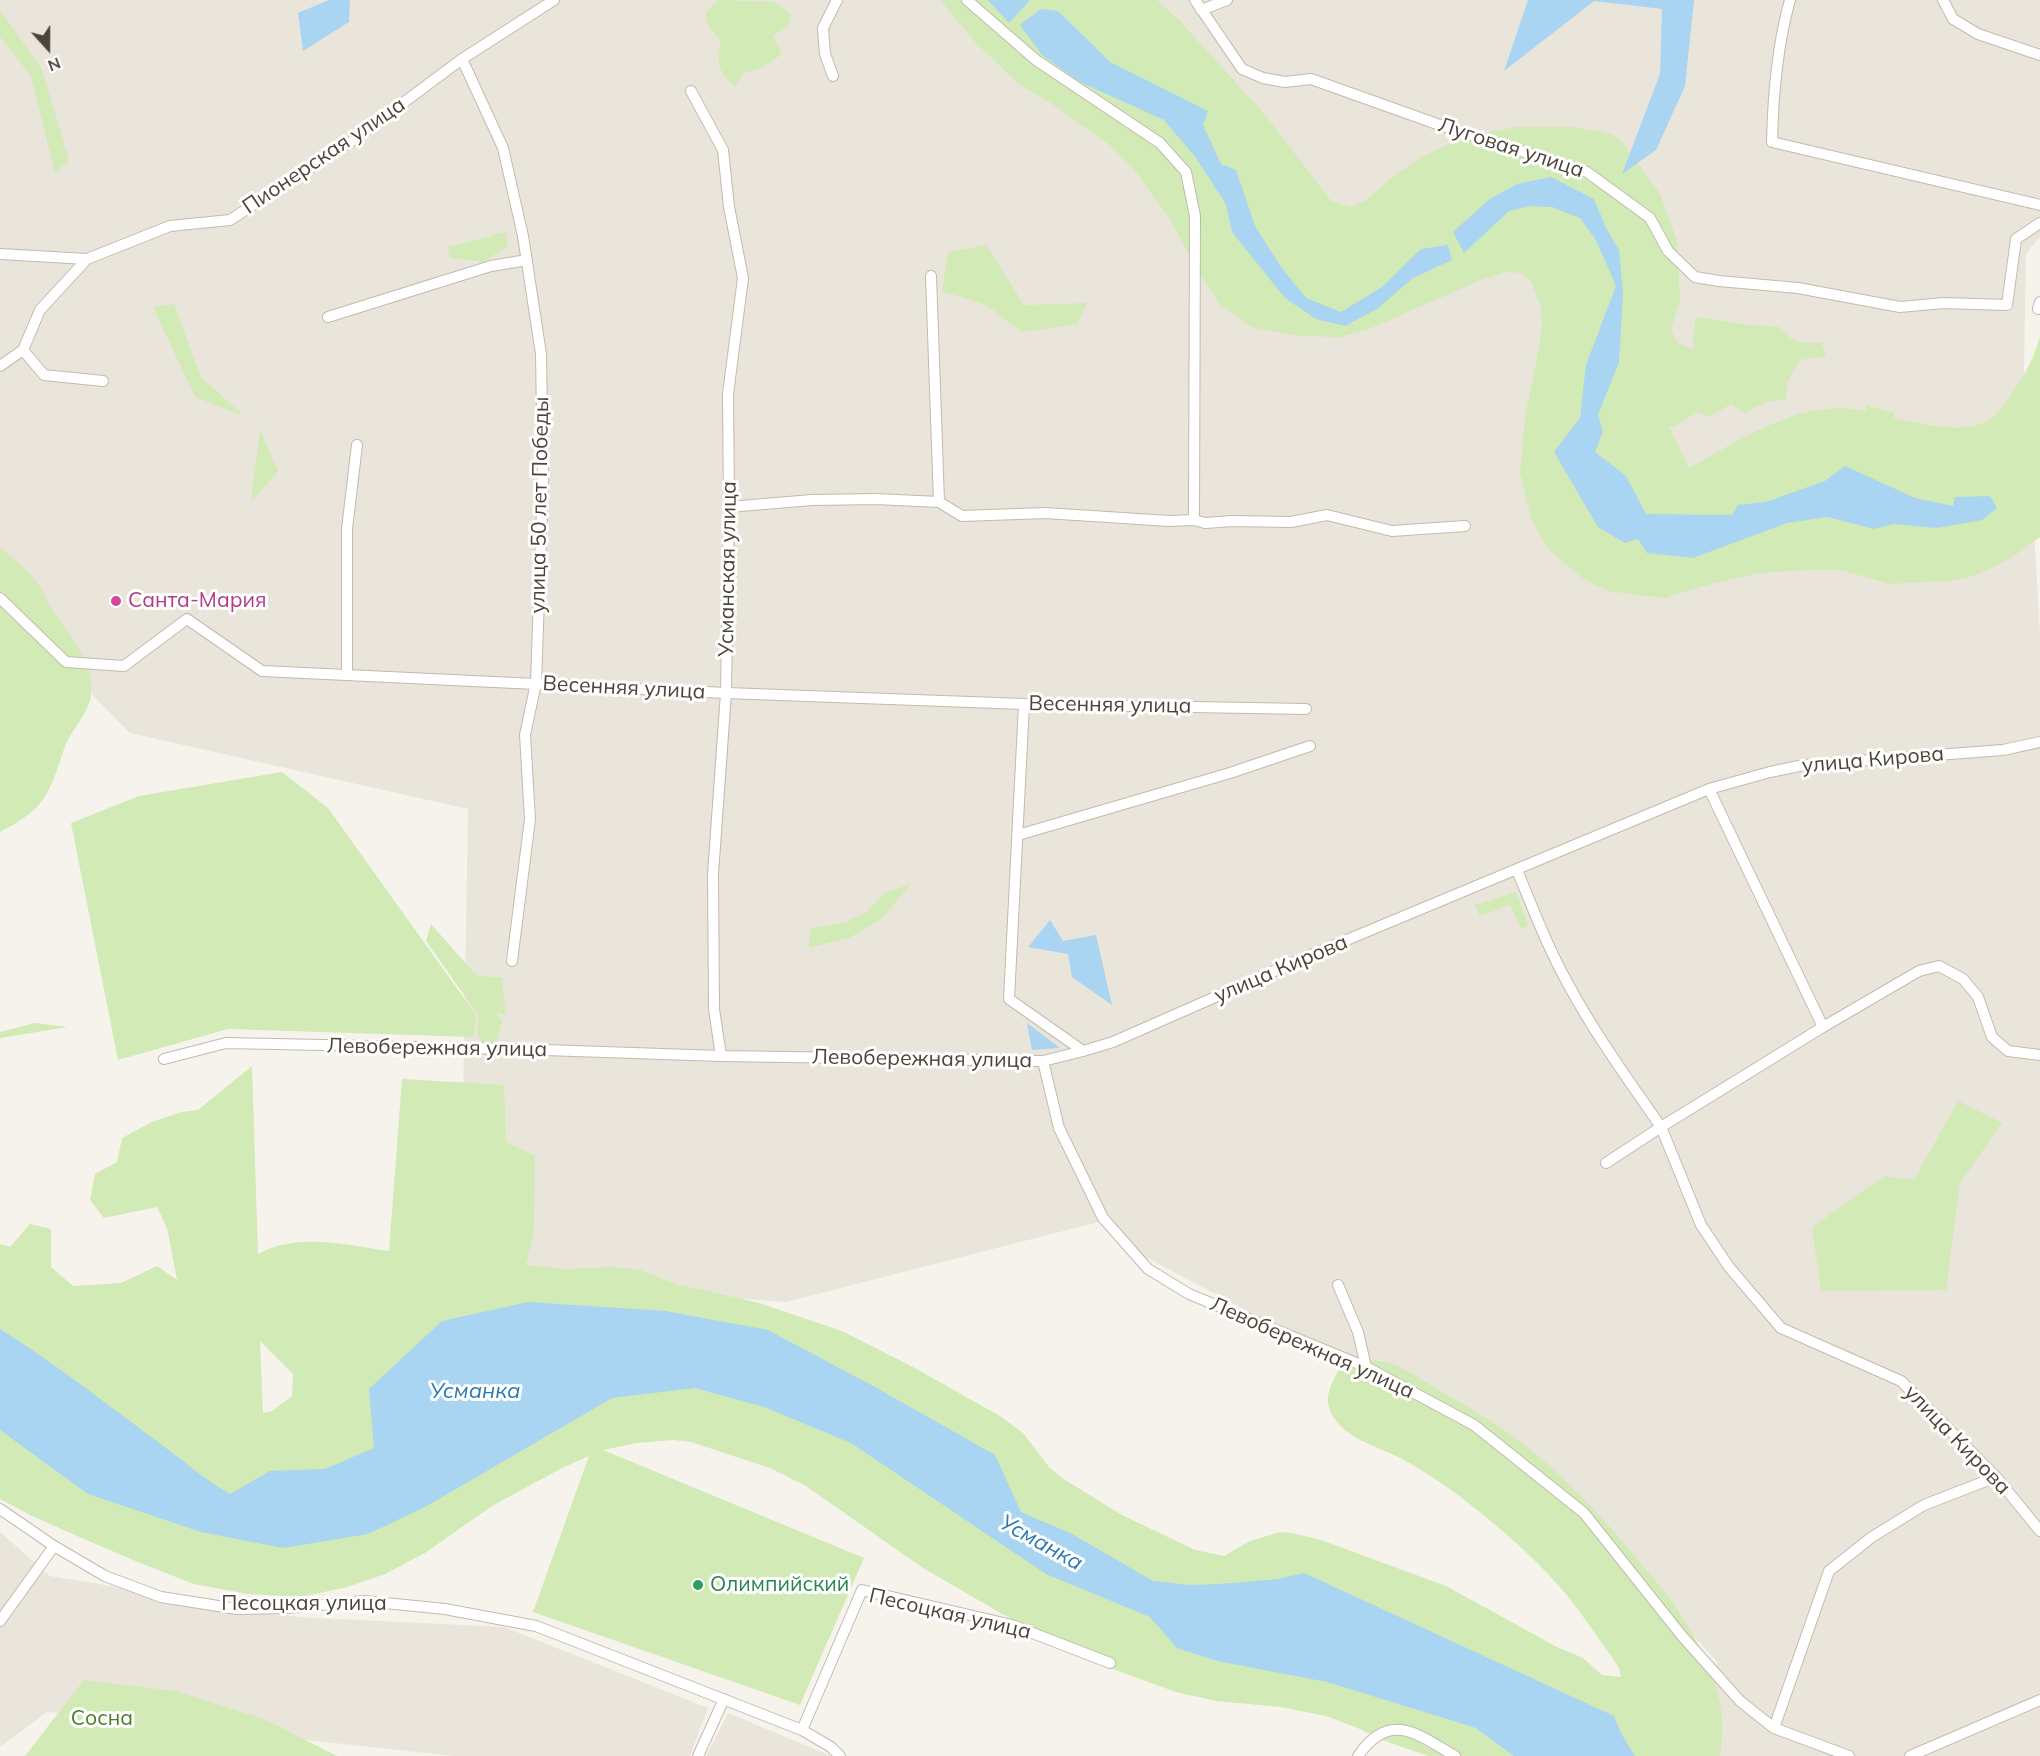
<!DOCTYPE html>
<html>
<head>
<meta charset="utf-8">
<style>
  body { margin:0 }
  #map { position:relative; width:2040px; height:1756px; overflow:hidden; background:#f6f3ec; font-family:Mulish,sans-serif }
  canvas { display:block }
  .north { position:absolute; left:18px; top:18px; width:60px; height:60px; -webkit-text-stroke:4px #fff; paint-order:stroke; rotate:159deg; font-size:16px; font-weight:700; line-height:24px; text-align:center; color:#4b4439 }
  .north::after { content:''; display:block; margin:auto; width:21px; height:27px; background:#4b4439; clip-path:polygon(50% 0,100% 100%,50% 72%,0 100%) }
</style>
</head>
<body>
<div id="map">
<canvas width="2040" height="1756"></canvas>
<div class="north">N</div>
</div>
<script>
const context = document.querySelector('canvas').getContext('2d');
context.lineJoin = 'round';
function paint(path, color) { context.fillStyle = color; context.fill(path, 'evenodd'); }
function strokePath(path, color, width, dash) { context.strokeStyle = color; context.lineWidth = width; context.lineCap = dash ? 'butt' : 'round'; context.setLineDash(dash || []); context.stroke(path); }
function write(font, color, halo, rows, align = 'center') {
  context.font = font + ' Mulish,sans-serif'; context.lineWidth = 6; context.setLineDash([]); context.textBaseline = 'middle'; context.strokeStyle = halo; context.fillStyle = color; for (const [text, x, y, turn = 0] of rows) {
    context.save(); context.translate(x, y); context.rotate((+turn || 0) * Math.PI / 180); context.textAlign = isNaN(turn) ? turn : align; if (halo) context.strokeText(text, 0, 0); context.fillText(text, 0, 0); context.restore();
  }
}
const residential = new Path2D(`
  M0,0h2040v237l-14,17 -2,113 16,266v1123h-337l14,-94 -145,-165 -153,-109 -160,-71 -119,-63 -30,-35 -324,83 -326,-23 8,-470 -338,-76 -130,-131z
  M0,1532l50,44 247,41 207,10 204,81 -18,48h-236l-407,-44 -47,35z
  M728,1713l103,43h-125z`);
const green = new Path2D(`
  M722,0l53,2 16,12 -2,10 -16,12 9,18 -20,14 -19,5 -8,14c-17,-18 -19,-20 -14,-46l-14,-17 -1,-12 11,-11z
  M940,0h217l22,20 87,96 65,85 21,6 14,-7 29,-25 28,-19 45,-20 49,-9h54l31,5 12,4 10,8 36,50 17,47 3,59 -9,30 7,13 16,7 -1,-14 3,-19 54,8 30,2c16,18 19,16 42,16l4,13 -26,4 -13,23 -1,17 -18,1 -24,12 -13,-9 -22,13 -12,-5 -18,12 -10,3 20,41c53,-29 114,-71 177,-57v-6l28,8v5c28,6 76,19 100,-2 8,-7 14,-17 20,-26 12,-17 21,-34 26,-54v201l-29,21 -37,18 -26,5 -58,3 -50,-14h-28l-51,3 -47,10 -50,15 -56,-7 -26,-13 -34,-29 -17,-30 -11,-46 5,-56 13,-64 4,-27 -1,-18 -10,-28 -10,-7 -15,-1 -25,8 -112,49 -29,8 -41,-1 -48,-9 -30,-22 -23,-33 -28,-53 -37,-51 -23,-23 -59,-42 -31,-18 -43,-41z
  M0,10l42,59 27,92 -14,12 -24,-97 -31,-39z
  M506,232l2,14 -25,16 -33,-4 -2,-11z
  M986,245l38,60 63,-2 -10,21 -55,8 -36,-27 -44,-14 6,-39z
  M174,304l27,73 43,39 -49,-19 -42,-90z
  M260,429l18,42 -27,31z
  M0,548c16,12 32,25 42,42 4,6 6,14 11,20 17,26 42,52 38,86 -3,19 -21,35 -27,53 -15,46 -19,60 -64,83z
  M282,772l46,36 148,207 -3,22 -245,-8 -110,31 -47,-237 68,-27z
  M911,884l-30,35 -30,18 -42,11 1,-19 36,-7 21,-10 17,-19z
  M1516,892l12,33 -6,5 -12,-25 -30,11 -5,-11z
  M431,924l45,51 26,3 4,37 -10,-3 6,9 -6,25 -13,-1 -6,-11 2,-18 -53,-75z
  M35,1023l33,4 -68,11v-6z
  M252,1066l6,188c39,-22 89,-9 131,-3l13,-172 102,6 2,57 29,14 -1,77 -8,32 39,4 50,-2 25,3 36,14 83,19 83,28 71,36 87,49 23,17 26,34 13,11 60,37 73,35 29,6 26,-15 30,-9 12,1 29,7 125,46 111,61 26,11 19,17 19,2 -2,-9 -7,-11c-17,-23 -33,-48 -52,-70 -33,-37 -73,-71 -113,-100 -16,-11 -33,-22 -51,-31 -20,-10 -45,-16 -59,-34 -16,-20 -8,-35 3,-54 14,-5 25,-9 40,-7 20,2 40,18 57,28 25,14 51,29 74,46 60,43 109,103 156,160 23,30 49,76 54,114 2,16 1,31 -1,47h-292l-46,-16 -22,-11 -34,-13 -45,-9 -65,-6 -40,-9 -58,-21 -37,-16 -77,-40 -81,-47 -117,-82 -36,-18 -79,-26 -18,-2 -36,3 -34,7 261,108 -64,147 -267,-93 56,-156 -27,12 -70,38 -67,47 -40,21 -38,13 -46,10 -53,-3 -54,-10 -54,-21 -63,-27 -47,-21 -30,-16v-255l10,3 20,-23 21,5v38l22,19 48,-3 36,-17 20,14 -10,-52 -10,-21 -53,11 -14,-18 5,-26 22,-12 5,-24 30,-16 30,-10 16,-2zM260,1341l33,33 -1,22 -20,15 -9,2z
  M1958,1101l44,22 -42,60 -14,107 -125,1 -9,-64 72,-51 30,4z
  M84,1680l91,11 89,28 73,37h-312z`);
const water = new Path2D(`
  M329,0h21l-1,22 -46,29 -5,-38z
  M988,0h40l1,1 -20,22z
  M1528,0h166l-9,86 -29,64 -34,24 38,-100 2,-65 -68,-8 -90,70z
  M1041,9l17,2 52,51 98,49 -5,14 18,39 15,6 19,56 26,41 25,31 35,14 41,-25 39,-38 27,-4 4,15 -39,18 -36,31 -32,17 -29,-7 -31,-21 -53,-66 -6,-28 -30,-46 -32,-38 -84,-38 -38,-27 -22,-30z
  M1551,177l43,22 13,31 12,20 4,44 -4,68 -21,53 5,17 -8,20 31,24 20,38 86,1 6,-10 28,-3 59,-21 20,-15 70,32 38,8 2,-9 35,-1 7,12 -15,12 -45,8 -44,-4 -19,5 -47,-12 -40,6 -94,35 -46,-5 -9,-14 -13,4 -27,-16 -44,-75 26,-34 6,-53 30,-79 -20,-46 -16,-22 -28,-11 -22,-1 -21,5 -45,42 -11,-21 37,-33 27,-15z
  M1050,920l13,21 33,-6 16,70 -40,-28 -4,-23 -40,-7z
  M1027,1023l33,25 -28,2z
  M528,1302l137,9 103,19 107,57 120,68 26,57 51,22 81,47 37,4 29,-1 59,-5 26,-6 310,143 8,19 13,21h-121l-38,-28 -149,-46 -110,-21 -40,-13 -27,-31 -104,-43 -195,-131 -87,-36 -69,-19 -83,10 -187,109 -57,27 -85,14 -82,-16 -113,-38 -88,-64v-101c56,35 109,77 162,116 23,17 43,35 68,49l40,-23 55,-2 49,-21 -5,-59 73,-68z`);
const street = new Path2D(`
  M967,0l69,60 124,83 26,29 9,44 -1,304
  M1195,0l47,69 21,9 22,4 26,-3 126,45 150,48 63,46 18,33 27,26 24,4 79,7 102,19 44,-4 63,2 9,-66 24,-16
  M1790,0c-13,46 -17,95 -18,142l268,63
  M1943,0l10,19 25,15 62,21
  M1201,10l26,-10
  M462,59l41,89 20,88 18,118 2,126 -7,203 -11,52 5,84 -18,142
  M833,76l-8,-22 -2,-26 14,-28
  M691,91l32,59 6,57 14,71 -15,116 1,113 -3,186 -13,181 1,135 7,47
  M0,254l87,5 83,-33 60,-6 122,-79 110,-82 92,-59
  M2038,309l2,-7
  M328,317l163,-51 36,-6
  M23,350l21,25 59,6
  M0,366l23,-16 17,-40 47,-51
  M939,502l23,14 83,-3 124,8 25,-1 11,3 27,-2 59,1 36,-7 65,16 73,-5
  M729,507l83,-7 64,-1 63,3 -8,-226
  M0,598l66,64 58,4 63,-47 75,52 464,22 298,11 282,5
  M347,674v-145l10,-84
  M1024,704l-15,295 74,52
  M1709,789l114,238
  M1018,835l212,-62 80,-27
  M1517,870c16,39 31,78 51,114 27,50 61,97 93,143l-55,36
  M2040,1055l-32,-4 -16,-14 -14,-40 -15,-18 -24,-13 -20,5 -96,56 -162,100 40,98 28,42 52,61 120,53 95,96 44,54
  M164,1059l62,-16 290,6 205,7 322,5 16,67 44,90 45,51 41,25 177,73 108,58 110,88 98,123 58,65 34,27 75,28
  M1043,1061l40,-10 30,-9 200,-88 396,-165 61,-17 34,-7 199,-15 37,-8
  M1338,1285l20,47 8,35
  M0,1509l54,37 51,30 56,21 76,12 50,-1 78,-7 80,8 91,17 266,104 29,17 9,9
  M0,1621l54,-75
  M1774,1728l55,-157 43,-34 52,-32 72,-28
  M802,1730l60,-140 150,35 98,38
  M698,1756l26,-57
  M1358,1756c32,-46 59,-22 97,0
  M1910,1756l130,-56`);
const markers = [
  [116,601,6,"#d1479c"],
  [698,1585,6,"#2e9e5b"]
];
const streetNames = [
  ["Луговая улица",1511,148,18],
  ["Пионерская улица",324,156,-34],
  ["улица 50 лет Победы",540,505,-89],
  ["Усманская улица",728,569,-89],
  ["Весенняя улица",624,688,3],
  ["Весенняя улица",1110,705,1],
  ["улица Кирова",1873,760,-5],
  ["улица Кирова",1281,969,-23],
  ["Левобережная улица",437,1048,1],
  ["Левобережная улица",922,1059,1],
  ["Левобережная улица",1312,1348,24],
  ["улица Кирова",1957,1440,46],
  ["Песоцкая улица",304,1604],
  ["Песоцкая улица",950,1614,13]
];
const hotelNames = [
  ["Санта-Мария",128,601]
];
const leisureNames = [
  ["Олимпийский",710,1585]
];
const parkNames = [
  ["Сосна",102,1719]
];
const waterNames = [
  ["Усманка",475,1391],
  ["Усманка",1041,1543,29]
];
paint(residential, '#eae5da');
paint(green, '#d2eab5');
paint(water, '#a9d4f2');
strokePath(street, '#c2bbae', 12);
strokePath(street, '#fff', 10);
for (const [x, y, r, color] of markers) { const dot = new Path2D(); dot.arc(x, y, r, 0, 2 * Math.PI); context.fillStyle = color; context.fill(dot); strokePath(dot, '#fff', 2); }
write('21px', '#4b4439', '#fff', streetNames);
write('21px', '#b23c85', '#fff', hotelNames, 'left');
write('21px', '#27864d', '#fff', leisureNames, 'left');
write('21px', '#4a7f2a', '#fff', parkNames);
write('italic 22px', '#2e7ab2', '#fff', waterNames);
</script>
</body>
</html>
